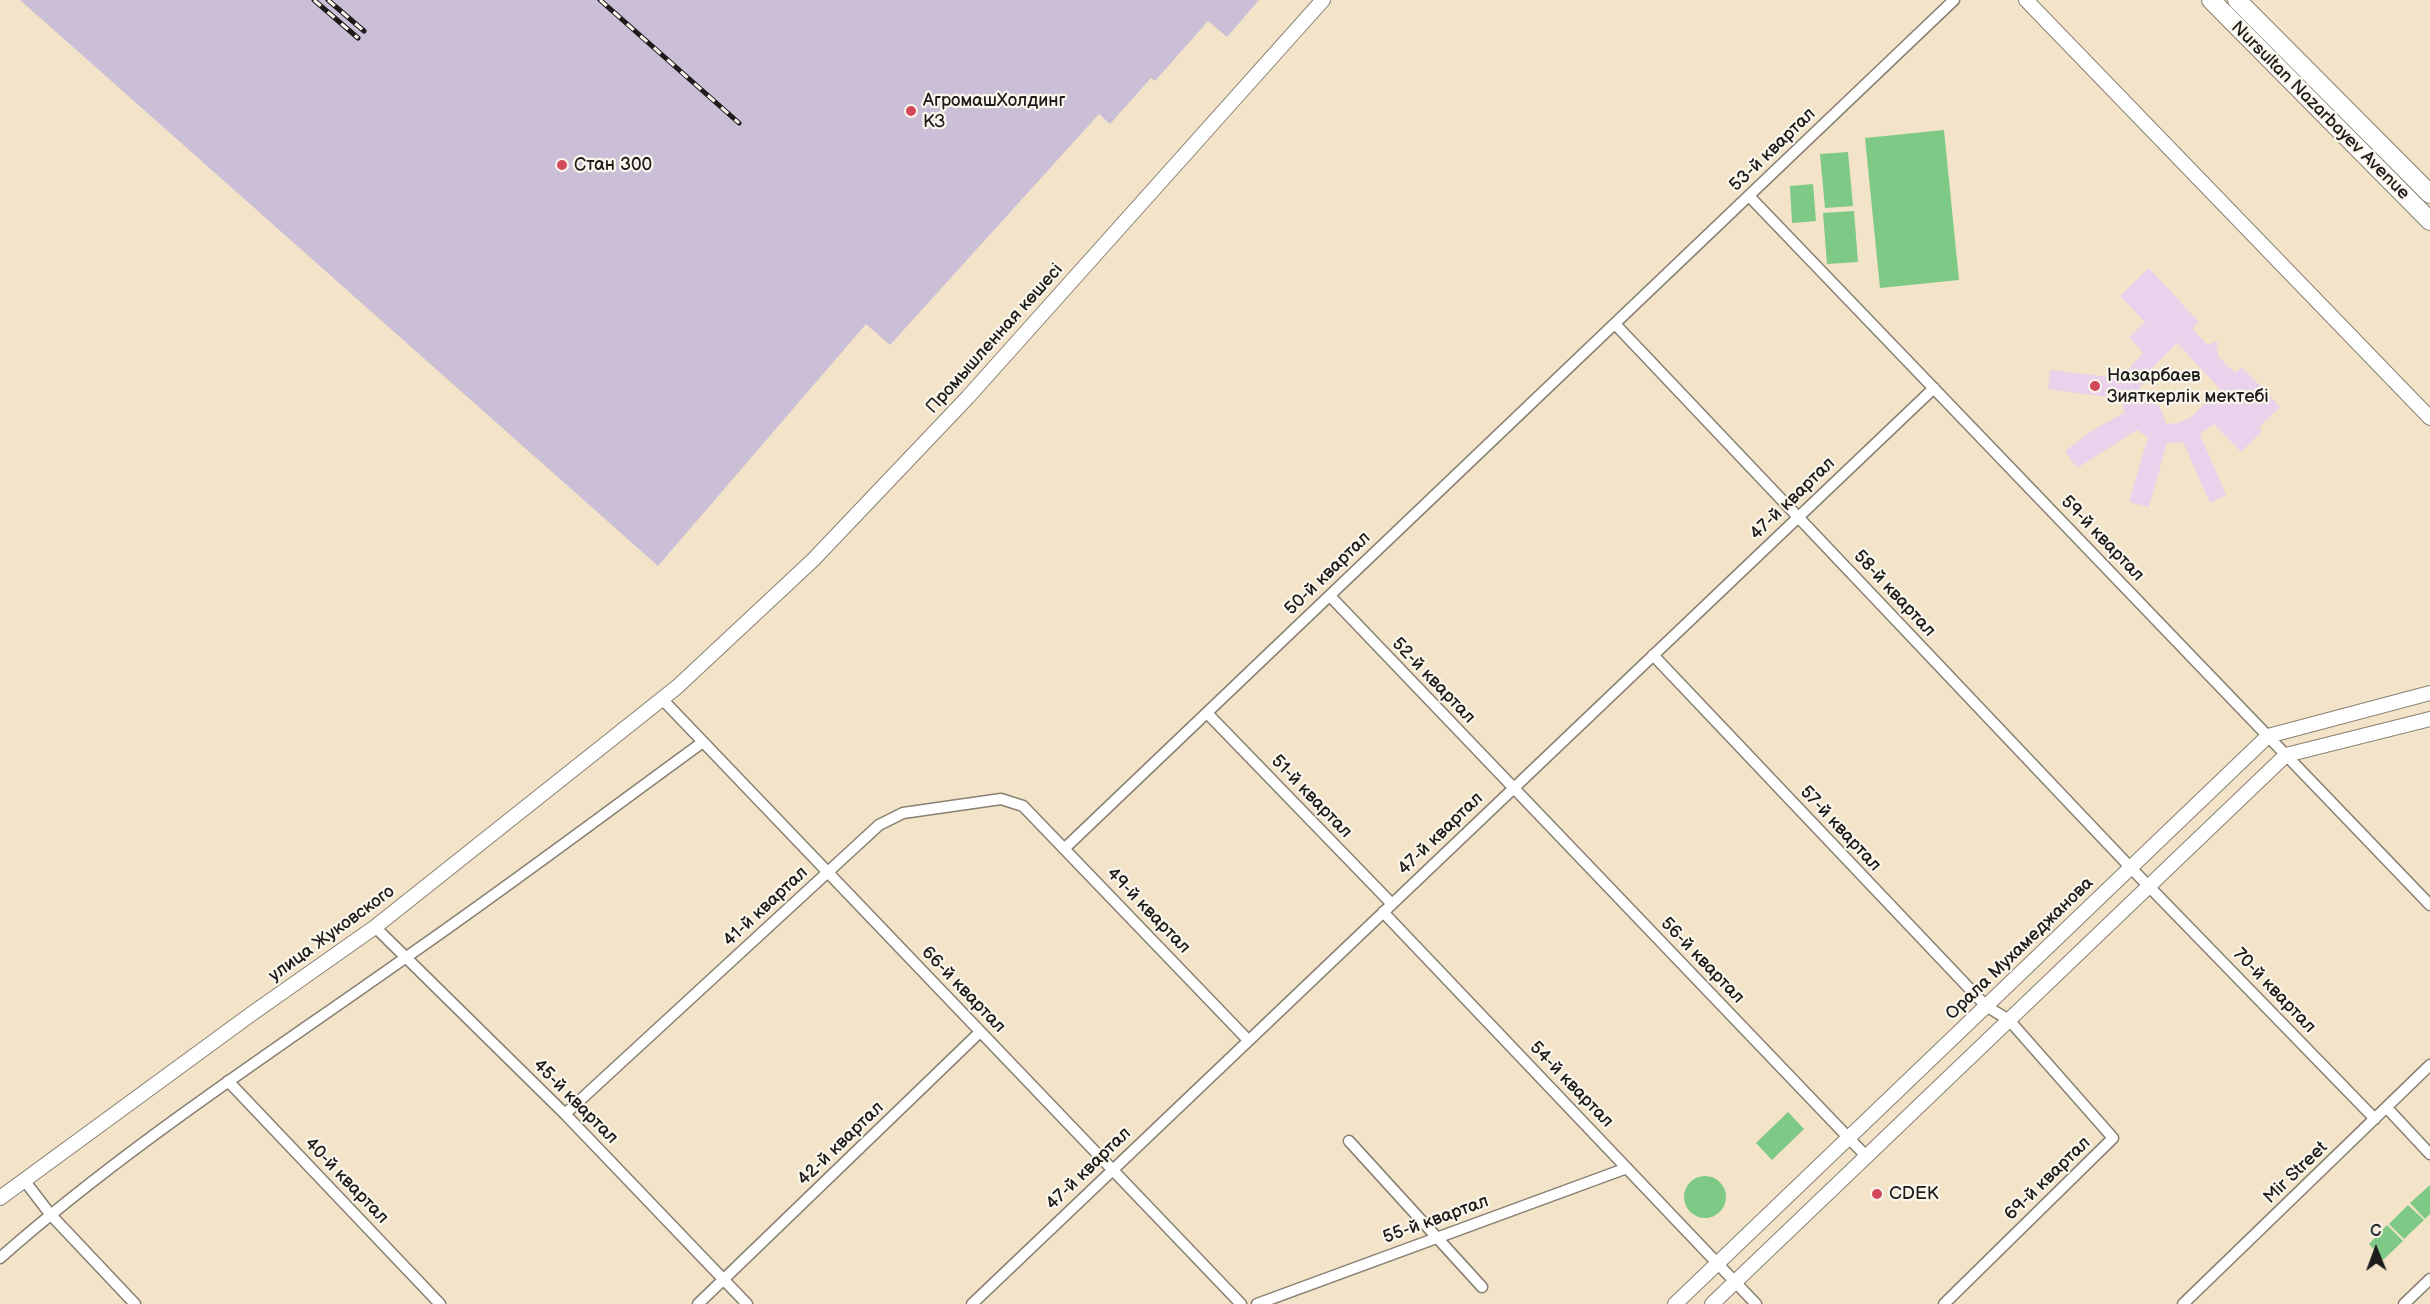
<!DOCTYPE html>
<html>
<head>
<meta charset="utf-8">
<style>
  body { margin:0 }
  #map { position:relative; width:2430px; height:1304px; overflow:hidden; background:#f3e3c8; font-family:"Balsamiq Sans",sans-serif }
  canvas { display:block }
  .north { position:absolute; left:2346px; top:1220px; width:60px; height:60px; -webkit-text-stroke:4px #fbf7ec; paint-order:stroke; rotate:359deg; font-size:16px; font-weight:700; line-height:24px; text-align:center; color:#1c1c1c }
  .north::after { content:''; display:block; margin:auto; width:21px; height:27px; background:#1c1c1c; clip-path:polygon(50% 0,100% 100%,50% 72%,0 100%) }
</style>
</head>
<body>
<div id="map">
<canvas width="2430" height="1304"></canvas>
<div class="north">С</div>
</div>
<script>
const context = document.querySelector('canvas').getContext('2d');
context.lineJoin = 'round';
function paint(path, color) { context.fillStyle = color; context.fill(path, 'evenodd'); }
function strokePath(path, color, width, dash) { context.strokeStyle = color; context.lineWidth = width; context.lineCap = dash ? 'butt' : 'round'; context.setLineDash(dash || []); context.stroke(path); }
function write(font, color, halo, rows, align = 'center') {
  context.font = font + ' "Balsamiq Sans",sans-serif'; context.lineWidth = 4.5; context.setLineDash([]); context.textBaseline = 'middle'; context.strokeStyle = halo; context.fillStyle = color; for (const [text, x, y, turn = 0] of rows) {
    context.save(); context.translate(x, y); context.rotate((+turn || 0) * Math.PI / 180); context.textAlign = isNaN(turn) ? turn : align; if (halo) context.strokeText(text, 0, 0); context.fillText(text, 0, 0); context.restore();
  }
}
const built = new Path2D(`
  M2149,268l50,54 -7,7 16,16 9,-4 1,15 17,17 7,-6 38,40 -21,20 3,4 -21,21 -27,-28 -14,10 26,61 -16,8 -27,-61 -16,1 -18,64 -20,-5 19,-65 -11,-7 -60,38 -12,-17 28,-21 29,-16 2,1 -2,-16 -74,-10 2,-19 75,9 6,-13 12,-13 -14,-16 16,-15 -25,-26zM2177,343l43,46 -30,29 -12,5 -12,1 -6,-17 -19,-13 -1,-6 5,-13z`);
const industrial = new Path2D(`
  M20,0h1239l-32,37 -19,-16 -53,60 -4,-3 -41,46 -11,-10 -209,231 -24,-21 -208,242z`);
const green = new Path2D(`
  M1944,130l15,150 -79,8 -15,-150z
  M1848,152l5,54 -28,2 -5,-54z
  M1813,184l3,37 -24,2 -2,-37z
  M1854,211l4,51 -31,2 -4,-51z
  M1788,1112l16,17 -32,31 -16,-17z
  M1684 1197a21 21 0 1 1 42 0a21 21 0 1 1-42 0Z
  M2430,1185v29l-5,5 -15,-16z
  M2408,1205l16,15 -20,19 -15,-15z
  M2387,1225l16,16 -20,19 -14,-16z`);
const minor = new Path2D(`
  M1749,196l681,709
  M1615,324l516,544 244,251
  M1330,596l536,560
  M1653,655l333,351 23,14 104,118 -169,166
  M662,699l579,605
  M1207,713l185,191
  M1065,848l889,-848
  M1383,912l373,392
  M375,927l190,187 182,190
  M228,1081l212,223
  M2387,1108l43,46
  M565,1114l314,-289 24,-12 98,-14 22,7 225,234
  M1349,1141l133,146
  M24,1180l26,34 85,90
  M0,1258c126,-111 268,-203 405,-300 101,-70 199,-144 298,-216
  M698,1304l282,-272
  M972,1304l962,-916
  M1257,1304l370,-136
  M2183,1304l247,-239
  M2404,1304l26,-25`);
const tertiary = new Path2D(`
  M2026,0l404,418
  M0,1198l250,-183 125,-88 302,-240 136,-127 155,-163 355,-397
  M1675,1304l593,-568 162,-43
  M1712,1304l574,-549 144,-36`);
const primary = new Path2D(`
  M2211,0l219,221
  M2237,0l193,194`);
const rail = new Path2D(`
  M314,0l44,38
  M328,0l36,31
  M600,0l139,123`);
const markers = [
  [911,111,6,"#d1495b"],
  [562,165,6,"#d1495b"],
  [2095,386,6,"#d1495b"],
  [1877,1194,6,"#d1495b"]
];
const poiNames = [
  ["АгромашХолдинг",923,101],
  ["КЗ",923,122],
  ["Стан 300",574,165],
  ["Назарбаев",2107,376],
  ["Зияткерлік мектебі",2107,397],
  ["CDEK",1889,1194]
];
const streetNames = [
  ["Nursultan Nazarbayev Avenue",2320,111,45],
  ["53-й квартал",1773,150,-44],
  ["Промышленная көшесі",995,339,-48],
  ["47-й квартал",1793,499,-44],
  ["59-й квартал",2102,539,46],
  ["50-й квартал",1328,574,-44],
  ["58-й квартал",1894,594,47],
  ["52-й квартал",1433,681,46],
  ["51-й квартал",1311,797,46],
  ["57-й квартал",1840,829,47],
  ["47-й квартал",1441,834,-44],
  ["41-й квартал",766,907,-43],
  ["49-й квартал",1148,911,46],
  ["улица Жуковского",332,934,-36],
  ["Орала Мухамеджанова",2020,949,-44],
  ["56-й квартал",1702,961,46],
  ["66-й квартал",963,990,46],
  ["70-й квартал",2274,991,46],
  ["54-й квартал",1571,1085,46],
  ["45-й квартал",575,1102,45],
  ["42-й квартал",841,1144,-44],
  ["47-й квартал",1089,1169,-44],
  ["Mir Street",2296,1173,-44],
  ["69-й квартал",2048,1179,-44],
  ["40-й квартал",346,1181,46],
  ["55-й квартал",1436,1220,-20]
];
paint(built, '#ead1ec');
paint(industrial, '#cabfd6');
paint(green, '#7ec986');
strokePath(minor, '#888072', 13);
strokePath(tertiary, '#888072', 16);
strokePath(primary, '#888072', 20);
strokePath(minor, '#fff', 10);
strokePath(tertiary, '#fff', 14);
strokePath(primary, '#fff', 18);
strokePath(rail, '#1c1c1c', 5);
strokePath(rail, '#fbf7ec', 3, [9]);
for (const [x, y, r, color] of markers) { const dot = new Path2D(); dot.arc(x, y, r, 0, 2 * Math.PI); context.fillStyle = color; context.fill(dot); strokePath(dot, '#fbf7ec', 2); }
write('18px', '#1c1c1c', '#fbf7ec', poiNames, 'left');
write('18px', '#1c1c1c', '#fbf7ec', streetNames);
</script>
</body>
</html>
